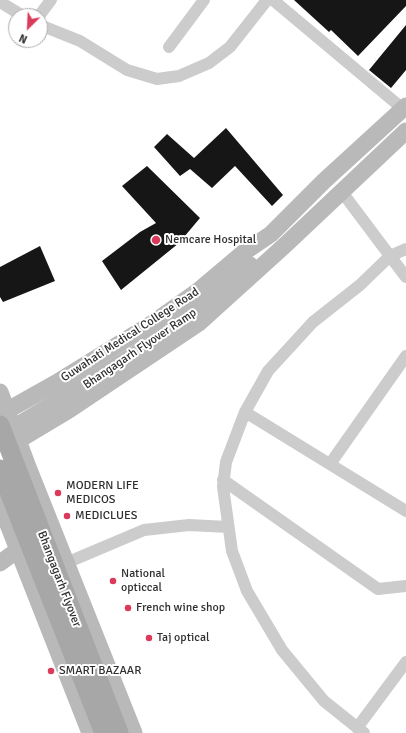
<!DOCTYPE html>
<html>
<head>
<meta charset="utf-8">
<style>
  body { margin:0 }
  #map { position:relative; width:406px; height:733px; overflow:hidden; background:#fff; font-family:Signika,sans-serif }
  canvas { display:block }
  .north { position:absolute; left:8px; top:8px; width:40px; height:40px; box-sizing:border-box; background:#fff; border:1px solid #acacac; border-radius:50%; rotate:204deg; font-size:11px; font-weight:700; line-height:16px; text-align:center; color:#2f2f2f }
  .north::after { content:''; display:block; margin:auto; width:14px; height:18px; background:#db3b5b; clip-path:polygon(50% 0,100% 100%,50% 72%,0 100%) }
</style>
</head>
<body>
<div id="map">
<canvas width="406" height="733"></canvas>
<div class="north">N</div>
</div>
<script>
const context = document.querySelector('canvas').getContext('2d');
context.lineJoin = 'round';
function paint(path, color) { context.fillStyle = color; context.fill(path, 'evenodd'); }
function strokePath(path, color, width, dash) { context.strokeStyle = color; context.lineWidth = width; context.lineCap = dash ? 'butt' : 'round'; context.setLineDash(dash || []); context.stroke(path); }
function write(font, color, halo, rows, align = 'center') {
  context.font = font + ' Signika,sans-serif'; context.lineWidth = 4; context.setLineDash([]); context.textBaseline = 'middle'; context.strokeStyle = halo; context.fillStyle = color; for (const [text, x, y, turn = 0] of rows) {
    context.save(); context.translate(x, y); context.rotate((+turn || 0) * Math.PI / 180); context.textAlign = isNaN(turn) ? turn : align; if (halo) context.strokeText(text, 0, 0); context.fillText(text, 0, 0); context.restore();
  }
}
const building = new Path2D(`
  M294,0h112v6l-48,50 -27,-26 -2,2z
  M406,25v45l-15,18 -22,-18z
  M226,128l57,67 -11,11 -37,-40 -23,22 -22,-19 -10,7 -26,-29 13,-13 27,24z
  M147,166l53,52 -21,25 -58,47 -19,-29 38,-29 16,-9 -34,-37z
  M40,246l15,35 -52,21 -3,-5v-30z`);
const minor = new Path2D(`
  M273,0l130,109
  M0,2l23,14
  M39,16l12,-16
  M40,25l40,16 47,29 30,9 22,-3 30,-13 21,-16 37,-47
  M169,47l35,-47
  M342,192l48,64 16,-7
  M245,412l161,99
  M330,464l76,-108
  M223,480l155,109 28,-3
  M66,563l78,-33 45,-5 39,2
  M357,728l49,-66
  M364,733l-40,-32 -42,-51 -35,-59 -15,-40 -9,-64 3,-25 19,-50 23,-41 45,-49 47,-37 30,-29 16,21`);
const secondary = new Path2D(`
  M0,392l28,75 106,266
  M8,410l48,-27 97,-60 45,-32 45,-38 28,-19 53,-53 82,-75
  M19,440l50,-30 130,-87 84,-76 123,-116
  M0,504l90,229
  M0,563l26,-19`);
const secondaryBridge = new Path2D(`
  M3,434l134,-81 59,-41 54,-47`);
const primaryBridge = new Path2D(`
  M0,425l119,308
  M0,469l104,264`);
const markers = [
  [156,240,5,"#db3b5b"],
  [58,493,4,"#db3b5b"],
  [67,516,4,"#db3b5b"],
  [113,581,4,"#db3b5b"],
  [128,608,4,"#db3b5b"],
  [149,638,4,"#db3b5b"],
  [51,671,4,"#db3b5b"]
];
const poiNames = [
  ["Nemcare Hospital",165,240],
  ["MODERN LIFE",66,486],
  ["MEDICOS",66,500],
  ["MEDICLUES",75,516],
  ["National",121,574],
  ["opticcal",121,588],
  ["French wine shop",136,608],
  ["Taj optical",157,638],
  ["SMART BAZAAR",59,671]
];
const streetNames = [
  ["Guwahati Medical College Road",130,335,-33],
  ["Bhangagarh Flyover Ramp",140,349,-34],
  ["Bhangagarh Flyover",59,579,69]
];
paint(building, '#161616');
strokePath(minor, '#ccc', 12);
strokePath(secondary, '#b9b9b9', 17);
strokePath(secondaryBridge, '#b9b9b9', 17);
strokePath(primaryBridge, '#a7a7a7', 19);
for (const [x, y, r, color] of markers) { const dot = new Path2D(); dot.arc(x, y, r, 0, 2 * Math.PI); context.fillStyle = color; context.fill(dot); strokePath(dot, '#fff', 1.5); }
write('12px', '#2f2f2f', '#fff', poiNames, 'left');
write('12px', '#2f2f2f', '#fff', streetNames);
</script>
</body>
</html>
